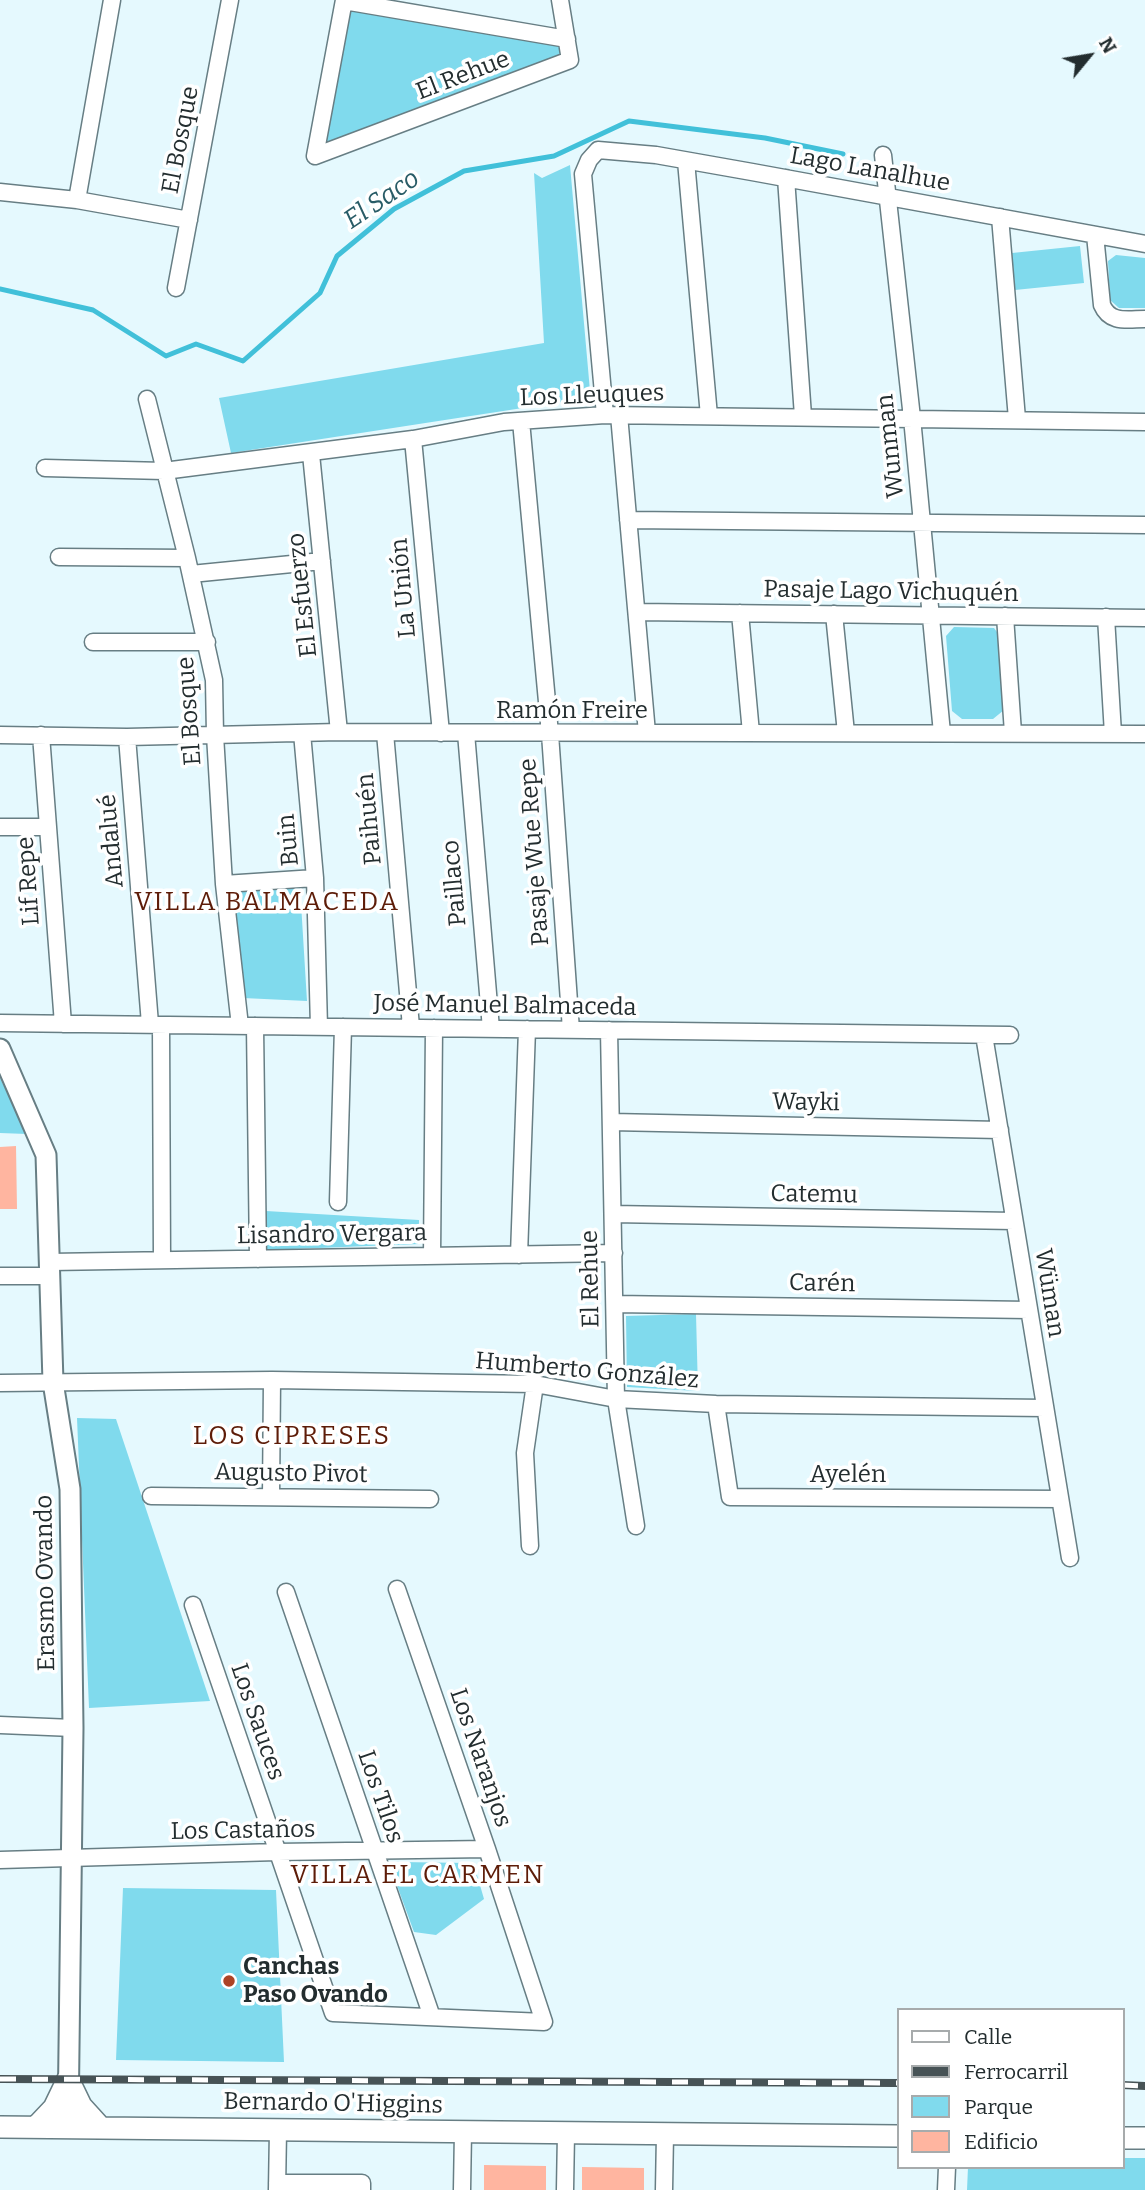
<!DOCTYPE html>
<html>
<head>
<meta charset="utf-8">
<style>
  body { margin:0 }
  #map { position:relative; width:1145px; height:2190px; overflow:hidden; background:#e5f9fe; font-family:Bitter,serif }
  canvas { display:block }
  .legend { position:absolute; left:897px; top:2008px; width:228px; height:161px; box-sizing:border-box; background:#fff; border:2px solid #a7abac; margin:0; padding:9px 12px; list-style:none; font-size:21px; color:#232d2f }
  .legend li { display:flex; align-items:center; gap:14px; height:35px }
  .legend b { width:35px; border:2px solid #a7abac }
  .north { position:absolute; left:1054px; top:21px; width:70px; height:70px; -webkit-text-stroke:5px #fff; paint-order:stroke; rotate:60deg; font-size:19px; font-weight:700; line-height:28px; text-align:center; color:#232d2f }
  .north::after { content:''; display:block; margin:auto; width:24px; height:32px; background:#232d2f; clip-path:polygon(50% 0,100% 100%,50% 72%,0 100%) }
</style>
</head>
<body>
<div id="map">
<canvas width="1145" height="2190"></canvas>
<ul class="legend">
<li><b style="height:9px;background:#fff"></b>Calle</li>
<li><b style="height:9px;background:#475356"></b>Ferrocarril</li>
<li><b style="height:19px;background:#80daed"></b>Parque</li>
<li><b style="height:19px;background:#ffb5a0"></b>Edificio</li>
</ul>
<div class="north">N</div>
</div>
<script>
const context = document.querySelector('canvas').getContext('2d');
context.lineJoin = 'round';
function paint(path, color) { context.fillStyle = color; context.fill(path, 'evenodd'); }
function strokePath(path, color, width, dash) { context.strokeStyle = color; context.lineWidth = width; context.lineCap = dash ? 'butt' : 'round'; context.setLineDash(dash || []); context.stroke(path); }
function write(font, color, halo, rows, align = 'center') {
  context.font = font + ' Bitter,serif'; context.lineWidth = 7; context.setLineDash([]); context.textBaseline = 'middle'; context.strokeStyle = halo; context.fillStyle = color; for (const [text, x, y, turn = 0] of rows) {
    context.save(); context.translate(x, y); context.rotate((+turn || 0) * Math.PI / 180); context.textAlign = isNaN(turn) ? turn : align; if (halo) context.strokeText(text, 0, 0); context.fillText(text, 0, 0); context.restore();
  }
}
const green = new Path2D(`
  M346,4l216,38 2,16 -245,94z
  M570,165l20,226 -9,8 -350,54 -12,-55 325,-55 -10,-170 8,5z
  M1080,246l4,37 -69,7 -3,-37z
  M1116,255l29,3v50h-26l-9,-8 -2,-39z
  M954,627l40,1 6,8 4,74 -11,9h-31l-10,-8 -6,-75z
  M300,887l7,114 -64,-3 -11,-105z
  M0,1078l27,56 -27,-1z
  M266,1211l153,9v24l-152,6z
  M696,1314l2,77 -71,-4 -1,-71z
  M77,1418l39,1 94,282 -121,7z
  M400,1862l69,1 6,5 9,31 -48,36 -22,-3 -23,-63z
  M123,1888l153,2 8,172 -168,-2z
  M1122,2158h23v32h-178l1,-23h154z`);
const stream = new Path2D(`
  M0,289l93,21 73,46 30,-12 47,17 77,-68 17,-37 57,-47 70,-38 90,-15 75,-35 136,17 78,16`);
const building = new Path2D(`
  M16,1146l1,63h-17v-62z
  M484,2165l62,1v24h-62z
  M582,2167l62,1v22h-62z`);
const minor = new Path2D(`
  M344,1l223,38
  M883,155l29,263 30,315
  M315,156l255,-96 -10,-60
  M315,156l29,-156
  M686,161l23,255
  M786,178l17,238
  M0,192l77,8 112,20
  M77,200l35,-200
  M1000,217l17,202
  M1095,235l7,70c8,19 26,14 43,14
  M176,288l54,-288
  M147,399l40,159 27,122 1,55 9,149 16,142
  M605,415l-22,-241 6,-14 9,-10 58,5 96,17 393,72
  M619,415l28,318
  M521,421l29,313 21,296
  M413,439l28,294
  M311,454l28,278
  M45,468l119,3 249,-32 91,-17 101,-7 540,7
  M628,520l517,5
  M59,557l128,1
  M191,574l131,-13
  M637,612l508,6
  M740,613l11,120
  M834,614l12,119
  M1005,616l8,117
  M1106,617l7,117
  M93,642h114
  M302,733l13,145 4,149
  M385,733l26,294
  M466,733l25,296
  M0,735l127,2 212,-5 806,2
  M41,735l22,289
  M127,737l23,287
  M0,827h48
  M224,884l91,-6
  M0,1023l1010,12
  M161,1025l1,235
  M255,1026l3,233
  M609,1030l7,369 20,127
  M984,1035l86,523
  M611,1122l389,8
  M338,1202l5,-175
  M613,1214l401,7
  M519,1255l8,-226
  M432,1256l2,-228
  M50,1262l564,-9
  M0,1276h51
  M615,1304l414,6
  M0,1383l272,-3 263,4 81,15 100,5 329,4
  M716,1404l14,93 330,2
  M151,1496l279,3
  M271,1497l1,-117
  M530,1546l-5,-93 10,-69
  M286,1592l146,425
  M193,1605l140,408 211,9 -57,-173 -90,-260
  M0,1725l73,3
  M0,1860l277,-8 210,-3
  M277,2183h85v7
  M277,2190l1,-60
  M462,2190l1,-59
  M565,2190l1,-57
  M664,2190l1,-56
  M946,2190l1,-23`);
const tertiary = new Path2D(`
  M0,1049l46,106 7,227 17,107 3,239 -5,399`);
const secondary = new Path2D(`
  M68,2079l13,27 20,22
  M0,2127l898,9
  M36,2127l18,-19 14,-29
  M1122,2138h23`);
const rail = new Path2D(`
  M0,2079l898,4
  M1122,2085l23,1`);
const markers = [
  [229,1981,7,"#ac4325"]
];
const streetNames = [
  ["El Rehue",463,76,-21],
  ["El Bosque",181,140,-79],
  ["Lago Lanalhue",870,170,10],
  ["Los Lleuques",592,396,-2],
  ["Wunman",891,446,-96],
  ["La Unión",404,588,-95],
  ["Pasaje Lago Vichuquén",891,592,1],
  ["El Esfuerzo",303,595,-96],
  ["El Bosque",190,711,-94],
  ["Ramón Freire",572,711],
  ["Paihuén",370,819,-95],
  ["Buin",289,840,-95],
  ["Andalué",112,841,-95],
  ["Pasaje Wue Repe",535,852,-94],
  ["Lif Repe",29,881,-94],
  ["Paillaco",455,883,-95],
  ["José Manuel Balmaceda",505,1006,1],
  ["Wayki",806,1103,1],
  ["Catemu",814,1195,1],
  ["Lisandro Vergara",332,1235,-1],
  ["El Rehue",591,1279,-91],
  ["Carén",822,1284,1],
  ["Wüman",1049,1293,81],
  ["Humberto González",587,1371,5],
  ["Augusto Pivot",291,1474,1],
  ["Ayelén",848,1475],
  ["Erasmo Ovando",46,1583,-91],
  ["Los Sauces",257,1722,71],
  ["Los Naranjos",480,1758,71],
  ["Los Tilos",380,1797,71],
  ["Los Castaños",243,1831,-1],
  ["Bernardo O'Higgins",333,2104,1]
];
const poiNames = [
  ["Canchas",243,1967],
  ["Paso Ovando",243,1995]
];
const waterNames = [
  ["El Saco",382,200,-34]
];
const neighbourhoodNames = [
  ["VILLA BALMACEDA",267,903],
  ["LOS CIPRESES",292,1437],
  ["VILLA EL CARMEN",418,1876]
];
paint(green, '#80daed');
strokePath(stream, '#41c0d9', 5);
paint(building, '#ffb5a0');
strokePath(minor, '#677e84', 19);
strokePath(tertiary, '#677e84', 23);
strokePath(secondary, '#677e84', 24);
strokePath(minor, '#fff', 16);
strokePath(tertiary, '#fff', 19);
strokePath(secondary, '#fff', 21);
strokePath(rail, '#475356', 8);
strokePath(rail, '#fff', 5, [16]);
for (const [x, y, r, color] of markers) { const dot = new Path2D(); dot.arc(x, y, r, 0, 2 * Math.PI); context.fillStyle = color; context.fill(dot); strokePath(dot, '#fff', 2.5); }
write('24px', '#232d2f', '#fff', streetNames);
write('bold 24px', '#232d2f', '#fff', poiNames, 'left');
write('italic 26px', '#295c67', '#fff', waterNames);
context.letterSpacing = '2px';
write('26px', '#5d1c08', '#fff', neighbourhoodNames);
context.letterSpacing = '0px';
</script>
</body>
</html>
